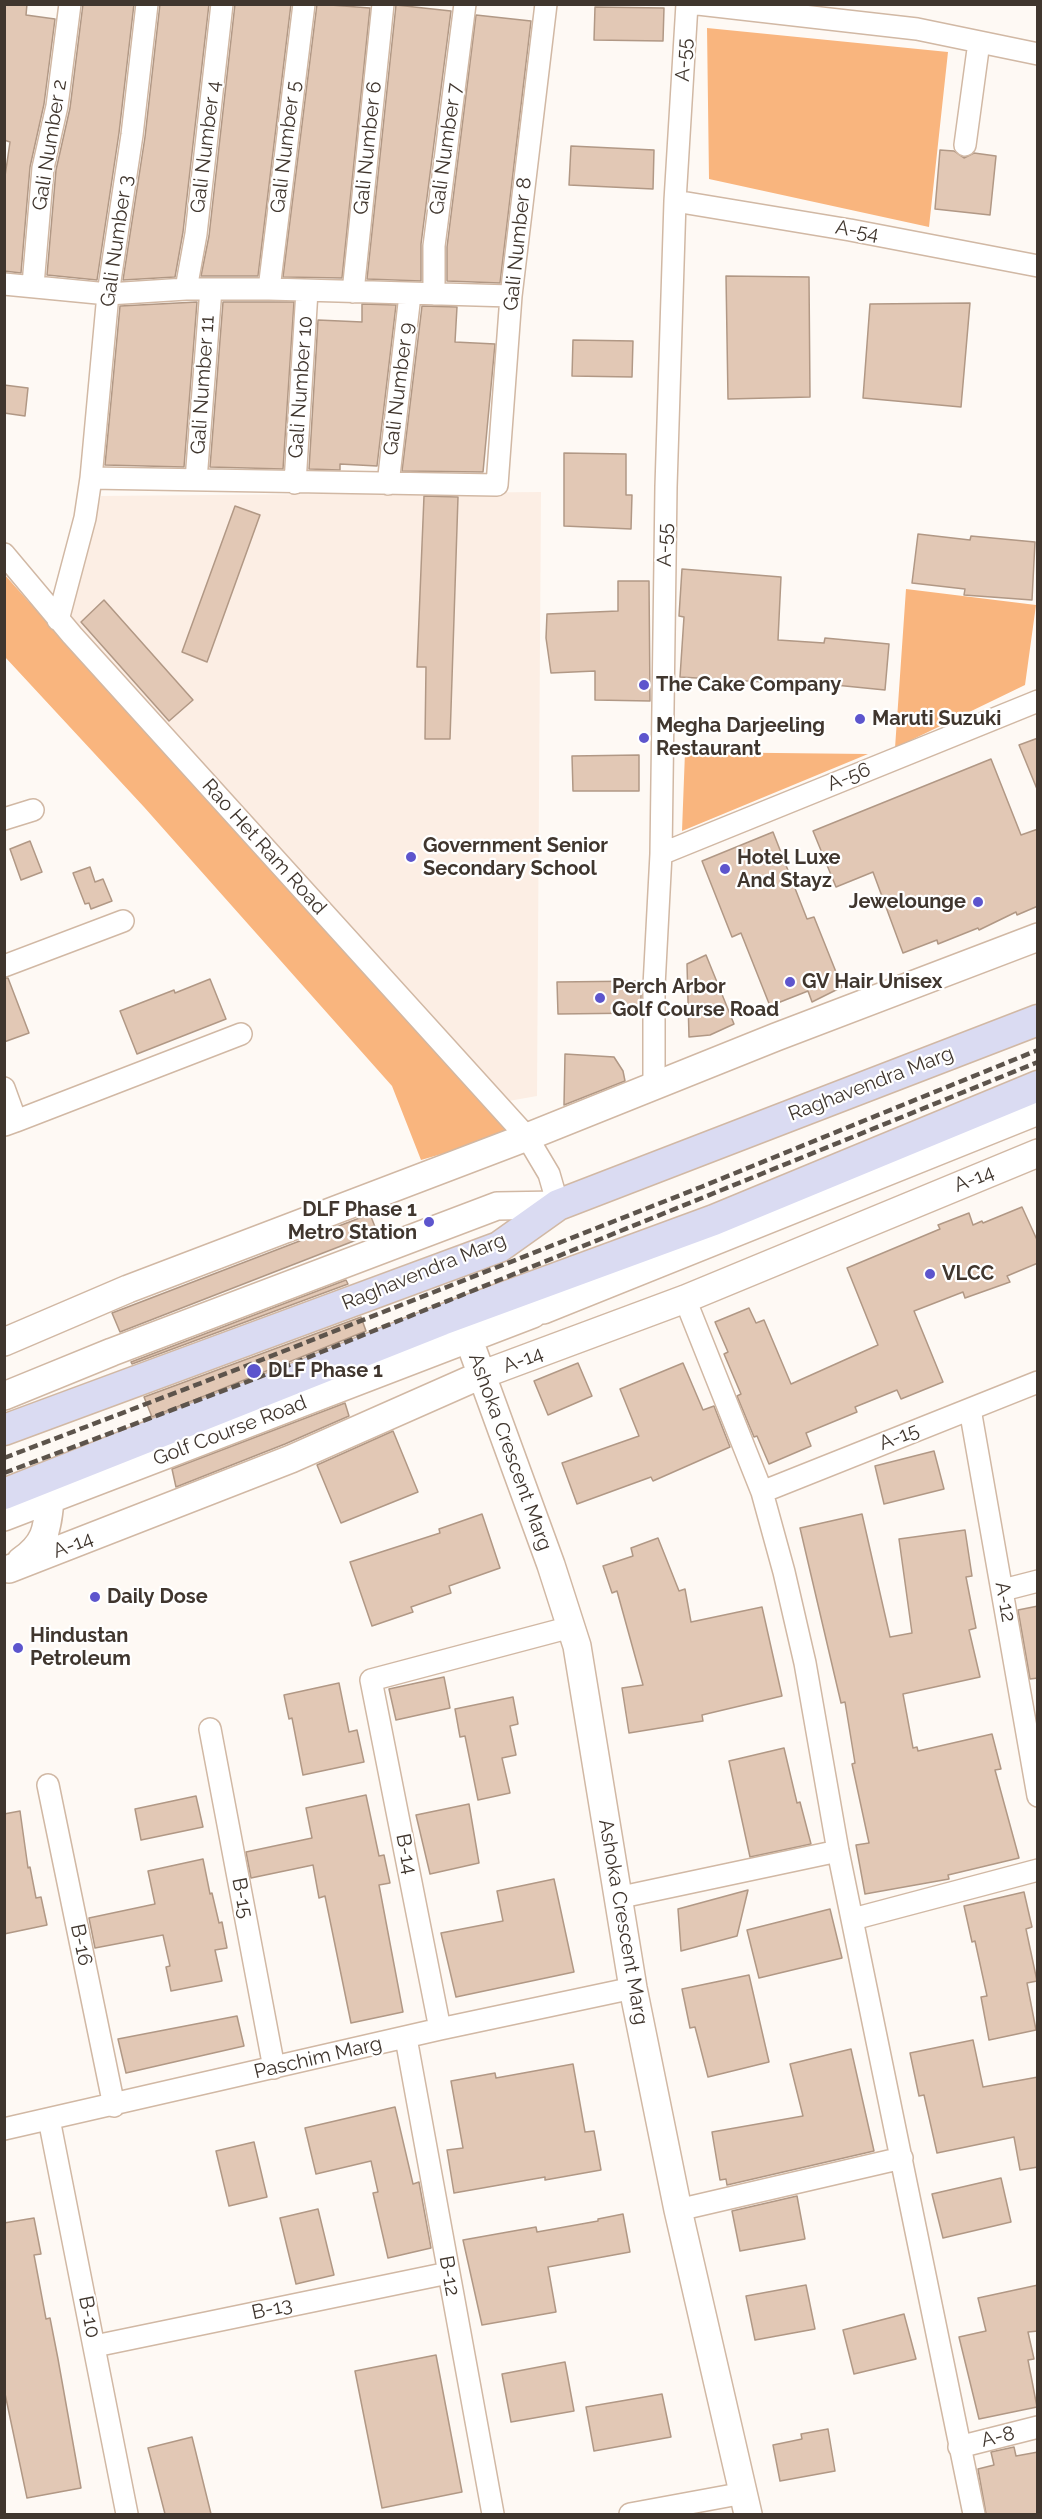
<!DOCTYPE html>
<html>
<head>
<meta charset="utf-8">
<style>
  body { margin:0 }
  #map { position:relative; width:1042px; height:2519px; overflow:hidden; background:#fef9f4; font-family:Raleway,sans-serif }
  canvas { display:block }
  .frame { position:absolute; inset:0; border:6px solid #40362e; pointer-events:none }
</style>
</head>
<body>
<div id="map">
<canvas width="1042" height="2519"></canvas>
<div class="frame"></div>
</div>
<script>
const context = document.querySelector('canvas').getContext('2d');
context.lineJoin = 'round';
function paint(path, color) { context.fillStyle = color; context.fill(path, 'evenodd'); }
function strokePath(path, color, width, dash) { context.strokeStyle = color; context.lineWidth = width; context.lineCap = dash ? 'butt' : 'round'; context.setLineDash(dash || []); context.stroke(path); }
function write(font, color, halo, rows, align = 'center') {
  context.font = font + ' Raleway,sans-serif'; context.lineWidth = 4.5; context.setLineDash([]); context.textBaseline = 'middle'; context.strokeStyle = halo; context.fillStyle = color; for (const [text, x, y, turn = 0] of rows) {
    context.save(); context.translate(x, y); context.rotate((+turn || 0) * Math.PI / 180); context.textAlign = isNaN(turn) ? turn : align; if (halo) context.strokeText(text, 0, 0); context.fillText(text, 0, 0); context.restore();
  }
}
const built = new Path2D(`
  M541,492l-4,604 -34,6 -434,-484 32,-122z`);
const green = new Path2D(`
  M707,28l241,24 -19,175 -220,-48z
  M4,574l59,66 451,493 -93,27 -29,-74 -248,-279 -139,-150z
  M906,589l130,16 -11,80 -130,63z
  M685,752l183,2 -186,77z`);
const building = new Path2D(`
  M4,4h23l-1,11 29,4 -11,85 -14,63 -9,106 -17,-2v-88l6,-41 -6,-2z
  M83,4h51l-15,129 -22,147 -50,-5 9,-105 14,-62z
  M160,4h49l-26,228 -8,45 -52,3 22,-143z
  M235,4h56l-33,272h-57l8,-40z
  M317,4l53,4 -28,270 -59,-1z
  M396,5l55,6 -30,233v37l-54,-2z
  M595,7l69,1 -1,33 -69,-1z
  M476,15l55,6 -31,262 -53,-2v-34z
  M571,146l83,4 -1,39 -84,-4z
  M940,150l14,1 10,7 10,-5 22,3 -6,59 -55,-6z
  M726,276l83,1 1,120 -82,2z
  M197,302l-13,165 -79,-2 15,-159z
  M223,302h71l-11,167 -73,-2z
  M970,303l-9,104 -98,-9 7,-94z
  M362,304l34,1 -19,161 -37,-2v6l-31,-1 9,-149 44,2z
  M422,306l35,1 -2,35 40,2 -12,128 -81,-1z
  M573,340l60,1 -1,36 -60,-1z
  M4,385l24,3 -3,28 -21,-3z
  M564,453l62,1v41h6l-1,34 -67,-3z
  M424,496l34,1 -8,242h-25l1,-72h-9z
  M235,506l25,9 -53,147 -25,-10z
  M918,534l52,6 1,-4 64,6 -3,58 -68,-5 1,-6 -53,-6z
  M682,569l99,8 -3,63 46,3 1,-5 64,6 -4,46 -70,-7v2l-135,-8 4,-60 -5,-1z
  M618,581h31l1,120 -55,-1v-29l-44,2 -5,-35 1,-24 71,-3z
  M104,600l89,100 -24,21 -88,-99z
  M1038,738v51h-1l-18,-44z
  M639,755v36h-66l-1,-35z
  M991,759l30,76 17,-6v77l-21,9 -1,-3 -37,18 -1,-2 -40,16 -1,-4 -34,13 -30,-81 -37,15 -23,-56z
  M773,832l34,87 7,-2 28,70 -30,15 -4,-11 -38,15 -29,-73 -9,4 -30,-76z
  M30,841l12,31 -21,8 -11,-31z
  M90,867l5,15 8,-3 9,22 -21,8 -2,-6 -4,1 -12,-31z
  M706,955l28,69 -24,11 -21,2 -2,-73z
  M4,978h4l21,55 -25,9z
  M210,979l16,40 -89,35 -17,-43 54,-21 1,3z
  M641,981v32l-83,1 -1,-32z
  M565,1054l49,3 9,14 2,10 -61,24z
  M1022,1207l16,35v21l-31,13 3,6 -45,16 -2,-6 -49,19 29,71 -42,17 -4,-9 -42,17 2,5 -51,21 5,13 -42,18 -12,-28 -3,1 -17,-41 4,-2 -17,-40 4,-2 -13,-30 34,-14 7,15 8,-3 27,64 87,-39 -31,-77 93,-39 -2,-4 31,-12 4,12 9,-4 1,2z
  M370,1214l7,18 -257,100 -8,-19z
  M346,1280l2,4 -216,80 -1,-2z
  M361,1317l5,14 -214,86 -8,-20z
  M578,1363l14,33 -44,19 -14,-34z
  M683,1363l20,47 11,-4 16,41 -77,34 -2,-4 -74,27 -15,-41 77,-27 -19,-47z
  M345,1403l4,13 -64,28 -109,43 -4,-18z
  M393,1431l25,61 -77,31 -24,-58z
  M934,1451l10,38 -60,15 -9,-38z
  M482,1514l18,54 -51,18 2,7 -40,14 2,5 -41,14 -22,-64 90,-29 -1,-4z
  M862,1514l28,123 22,-4 -13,-94 66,-9 7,46 -6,1 10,51 -7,2 11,47 -77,17 10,54 4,-1 1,4 74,-17 9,35 -6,1 24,88 -71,17 1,4 -84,15 -9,-49 13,-2 -17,-79 3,-1 -10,-61 -4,1 -41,-175z
  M658,1538l21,53 6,-2 6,33 71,-15 20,89 -80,19 1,6 -74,12 -7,-45 21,-3 -26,-94 -5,2 -9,-27 30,-10 -2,-8z
  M1038,1606v72l-8,1 -12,-69z
  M444,1677l6,31 -54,12 -7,-31z
  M339,1683l10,49 8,-2 7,32 -61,13 -11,-57 -3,1 -5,-24z
  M513,1697l5,27 -8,2 6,29 -14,3 8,35 -32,7 -13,-64 -5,1 -5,-28z
  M784,1748l13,55 3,-1 11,42 -61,13 -21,-96z
  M366,1795l13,61 5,-1 6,28 -11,2 24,127 -52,11 -26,-127 -6,2 -6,-33 -62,13 -5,-26 66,-14 -6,-30z
  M196,1796l7,31 -62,13 -6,-31z
  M469,1804l10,59 -49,11 -14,-59z
  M20,1811l8,57 2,-1 6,31 5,-1 6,28 -43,9v-120z
  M203,1859l7,35 2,-1 7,30 3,-1 5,26 -12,2 7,31 -51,10 -5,-24 4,-1 -7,-31 -68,13 -6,-30 66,-14 -7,-33z
  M554,1879l20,93 -118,25 -15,-64 62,-12 -6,-30z
  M748,1890l-11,46 -56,15 -3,-42z
  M1024,1892l8,35 -6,2 11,52 -10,2 9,47 -47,10 -8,-43 6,-1 -12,-55 -3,1 -8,-36z
  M830,1909l12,49 -83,20 -12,-48z
  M749,1975l20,87 -61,15 -13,-50 -5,1 -8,-39z
  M237,2016l7,30 -118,27 -8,-34z
  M973,2040l10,47 55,-10v90l-18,3 -6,-33 -77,16 -13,-58 -5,1 -9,-43z
  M851,2049l23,102 -147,34 -1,-6 -6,1 -8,-48 91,-16 -13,-52z
  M573,2064l12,68 9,-1 7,39 -56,10v-3l-91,16 -7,-43 16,-2 -12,-67 44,-8 1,5z
  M395,2107l18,77 6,-2 12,66 -43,10 -15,-65 5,-1 -7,-31 -55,13 -11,-46z
  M254,2142l13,55 -38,9 -13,-55z
  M1001,2178l10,44 -68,16 -11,-44z
  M797,2196l8,43 -65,12 -8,-40z
  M318,2209l16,66 -38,9 -16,-66z
  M623,2214l7,38 -82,15 8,45 -74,13 -19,-85 73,-13 1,5 61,-11v-2z
  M34,2218l7,36 -7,1 12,64 4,-1 8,41 23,129 -54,10 -23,-109v-166z
  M806,2285l9,44 -60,11 -9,-44z
  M1038,2285v46l-10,1 6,27 -6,1 9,47 -58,12 -20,-82 27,-6 -8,-33z
  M904,2314l12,45 -62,15 -11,-44z
  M436,2355l26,137 -80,16 -27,-137z
  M565,2362l9,49 -63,11 -9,-48z
  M662,2394l9,43 -77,14 -8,-44z
  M828,2429l7,42 -55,10 -7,-36 29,-6 -1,-5z
  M192,2437l19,77h-46l-17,-66z
  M1014,2447l2,9 22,-4v62h-52l-8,-45 16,-4 -3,-13z`);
const minor = new Path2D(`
  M698,4l219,25 121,25
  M965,145l14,-103
  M675,201l175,29 188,36
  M4,284l104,10 78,-5h83l242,7
  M33,285l10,-117 14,-62 13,-102
  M186,289l10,-55 26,-230
  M269,289l35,-285
  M353,292l30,-288
  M434,294v-48l31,-242
  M91,478l406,7 14,-189 35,-292
  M196,480l15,-191
  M295,483l12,-192
  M388,484l22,-189
  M4,554l68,81 455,502 22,37 9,31
  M58,620l27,-102 6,-40 17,-184 24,-159 15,-131
  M4,819l29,-9
  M661,854l377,-153
  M4,966l119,-45
  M654,1086v-100l7,-132 5,-367 9,-286 12,-197
  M4,1088l12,33 -11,4
  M16,1121l225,-87
  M685,1299l77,193 22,80 21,91 33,188 136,663
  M970,1409l68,387
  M762,1492l276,-110
  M1003,1590l35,-9
  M210,1729l64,339
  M48,1785l66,321
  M617,1898l221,-47
  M853,1919l185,-49
  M440,2029l-69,-349 200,-53
  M406,2038l87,476
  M49,2119l78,395
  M4,2129l436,-100 193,-41
  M678,2210l224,-52
  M95,2346l353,-73
  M959,2447l79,-20
  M630,2514l114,-21`);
const tertiary = new Path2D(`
  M543,1310l495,-199
  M469,1340l82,225 26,81 56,342 45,222 70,304
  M4,1342l124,-53 399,-152 249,-100 262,-100
  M4,1396l108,-44 385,-146 61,-1
  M4,1517l529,-203 42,-44
  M21,1561c25,-17 26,-32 29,-60
  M9,1569l282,-110 190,-84 204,-76 353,-146`);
const secondary = new Path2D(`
  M4,1430l495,-183 59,-42 480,-185
  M4,1494l438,-174 272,-100 324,-134`);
const rail = new Path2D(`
  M4,1458l247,-94 450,-177 337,-137
  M4,1473l253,-95 781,-316`);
const markers = [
  [644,685,6,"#5d55cd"],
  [860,719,6,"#5d55cd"],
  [644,738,6,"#5d55cd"],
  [411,857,6,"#5d55cd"],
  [725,869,6,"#5d55cd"],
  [978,902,6,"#5d55cd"],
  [790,982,6,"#5d55cd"],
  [600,998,6,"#5d55cd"],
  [429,1222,6,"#5d55cd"],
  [930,1274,6,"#5d55cd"],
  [254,1371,8,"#5d55cd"],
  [95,1597,6,"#5d55cd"],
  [18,1648,6,"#5d55cd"]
];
const streetNames = [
  ["A-55",684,60,-87],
  ["Gali Number 2",50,145,-81],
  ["Gali Number 4",206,147,-83],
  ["Gali Number 5",286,147,-83],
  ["Gali Number 6",368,148,-84],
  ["Gali Number 7",446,149,-82],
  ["A-54",857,231,10],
  ["Gali Number 3",117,241,-82],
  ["Gali Number 8",518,244,-84],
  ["Gali Number 11",203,385,-86],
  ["Gali Number 10",301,387,-86],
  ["Gali Number 9",399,389,-83],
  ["A-55",665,545,-89],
  ["A-56",849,777,-22],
  ["Rao Het Ram Road",264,847,48],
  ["Raghavendra Marg",871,1084,-21],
  ["A-14",974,1179,-22],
  ["Raghavendra Marg",424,1272,-22],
  ["A-14",523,1360,-21],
  ["Golf Course Road",230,1431,-21],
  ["A-15",899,1437,-22],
  ["Ashoka Crescent Marg",510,1452,70],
  ["A-14",73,1545,-21],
  ["A-12",1005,1602,80],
  ["B-14",406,1854,79],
  ["B-15",242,1898,79],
  ["Ashoka Crescent Marg",623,1922,80],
  ["B-16",81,1945,78],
  ["Paschim Marg",318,2058,-13],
  ["B-12",449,2276,80],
  ["B-13",272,2309,-12],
  ["B-10",89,2317,79],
  ["A-8",998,2437,-14]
];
const poiNames = [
  ["The Cake Company",656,685],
  ["Maruti Suzuki",872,719],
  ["Megha Darjeeling",656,726],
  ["Restaurant",656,749],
  ["Government Senior",423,846],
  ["Secondary School",423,869],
  ["Hotel Luxe",737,858],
  ["And Stayz",737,881],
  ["Jewelounge",966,902,"right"],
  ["GV Hair Unisex",802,982],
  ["Perch Arbor",612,987],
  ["Golf Course Road",612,1010],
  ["DLF Phase 1",417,1210,"right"],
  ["Metro Station",417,1233,"right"],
  ["VLCC",942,1274],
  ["DLF Phase 1",268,1371],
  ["Daily Dose",107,1597],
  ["Hindustan",30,1636],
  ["Petroleum",30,1659]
];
paint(built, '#fceee4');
paint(green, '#f9b57e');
paint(building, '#e2c8b5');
strokePath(building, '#b19885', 1.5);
strokePath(minor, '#d1b8a4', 24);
strokePath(tertiary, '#d1b8a4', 30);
strokePath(secondary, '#d1b8a4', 33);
strokePath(minor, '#fff', 21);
strokePath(tertiary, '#fff', 27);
strokePath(secondary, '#dadbf2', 30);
strokePath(rail, '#5d544c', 4.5, [9, 4.5]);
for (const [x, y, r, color] of markers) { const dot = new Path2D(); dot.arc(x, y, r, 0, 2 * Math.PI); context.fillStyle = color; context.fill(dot); strokePath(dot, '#fff', 2); }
write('20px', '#40362e', '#fff', streetNames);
write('bold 20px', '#40362e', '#fff', poiNames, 'left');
</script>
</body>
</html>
